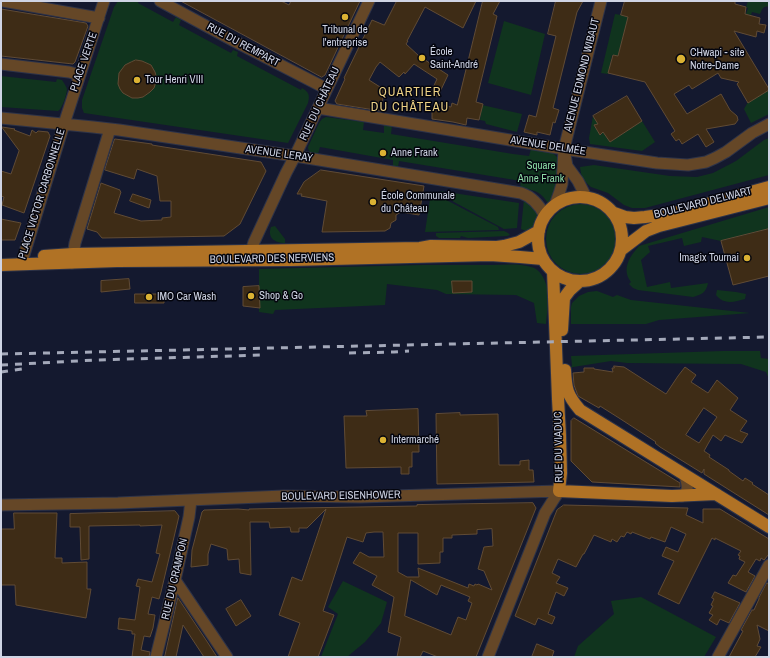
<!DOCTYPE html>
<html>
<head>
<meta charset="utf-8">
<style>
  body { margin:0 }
  #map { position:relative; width:770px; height:658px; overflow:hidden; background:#14192f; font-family:"Archivo Narrow",sans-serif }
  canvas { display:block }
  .frame { position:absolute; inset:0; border:2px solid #cfd4e4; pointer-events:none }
</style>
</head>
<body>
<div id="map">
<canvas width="770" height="658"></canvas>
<div class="frame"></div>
</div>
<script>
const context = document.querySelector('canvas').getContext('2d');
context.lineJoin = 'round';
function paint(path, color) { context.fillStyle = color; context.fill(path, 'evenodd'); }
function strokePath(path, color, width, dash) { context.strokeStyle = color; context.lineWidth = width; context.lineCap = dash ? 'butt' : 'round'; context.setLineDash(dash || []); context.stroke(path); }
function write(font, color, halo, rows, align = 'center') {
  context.font = font + ' "Archivo Narrow",sans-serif'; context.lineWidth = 3; context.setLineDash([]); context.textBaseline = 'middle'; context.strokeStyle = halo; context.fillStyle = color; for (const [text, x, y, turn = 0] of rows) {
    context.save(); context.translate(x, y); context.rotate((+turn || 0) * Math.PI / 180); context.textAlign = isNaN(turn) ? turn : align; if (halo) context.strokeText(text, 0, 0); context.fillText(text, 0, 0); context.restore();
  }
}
const green = new Path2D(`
  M118,1h20v2l35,19 3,-5 5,3 -2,5 52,28 2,-3 5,2 -1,4 64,34 1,-2c7,4 8,7 6,15l-20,40 -204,-30 -2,-5v-8l32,-93z
  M748,1h21v6c-6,-2 -7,3 -9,7l-8,-2 -1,3 -5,-1 2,-6 -2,-1z
  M615,14l6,1 7,2 -10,39 -6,-1 -4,19 -7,-1z
  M504,21l41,13 -14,61 -43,-12z
  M1,76l55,6 1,-3 5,1c2,3 4,6 5,9 0,5 -5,20 -9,22l-57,-4z
  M769,90v24l-18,9 -7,-14 4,-7z
  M482,105l40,9 -5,18 -31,-8 -1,-3 -5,-1z
  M593,116l5,8 -4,2 6,8 1,1 2,-3 7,10 32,-21 13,21 -13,9 -52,-7 -1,-6z
  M326,117l38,5 -1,8 21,3v-8l8,1 -1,8 122,20 16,2 2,-7 21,3 6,6 2,22 -7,19 -5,4c-8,-12 -14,-13 -28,-15l1,-7 -122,-20 -1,6h-5v-7l-73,-13 -2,7c-5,-1 -10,-1 -10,-7l11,-24 3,-4z
  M769,138v37l-124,33h-13l-8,-3 -16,-12 -17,-6 -9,-8 -2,-12 14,-2 76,11 27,1 16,-4 23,-12 28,-21z
  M440,191l79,12 -2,25 -13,1 -50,-27z
  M431,192l67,35 1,3 -74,2z
  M524,199l14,12c-1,10 -5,17 -12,24v-4l-5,-2z
  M546 239a35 35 0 1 1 70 0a35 35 0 1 1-70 0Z
  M769,207v22l-48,12 -19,-4 -1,5 -17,4 -2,-8 -34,8 2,6 -9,8 6,27 23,-5 1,6 37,-5c-2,10 -6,11 -15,14l-55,-7 -5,-2 -4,-4 2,-2c-10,-13 -1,-26 8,-36z
  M275,226l10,13v4c-10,0 -18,-5 -14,-16z
  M504,231l4,2 2,2 -3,1 -39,2 -7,-2 -1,2h-21l-3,-2v-3z
  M423,265c23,0 45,0 68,0 13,0 27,-2 40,2 6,1 10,6 13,12 7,14 3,31 2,45l-9,-1 -3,-20 -18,-8 -70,-1 -9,-4 -50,-6 -2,21 -110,5 -2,4 -14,-2v-43z
  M717,290l19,2 10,2 -1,5c-11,3 -21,6 -29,-4z
  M597,291l16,6 4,-2 14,5 119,13 -91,7 -13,4h-75v-17l1,-4 7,-7 9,-4z
  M723,351h37l1,7 8,1v20l-3,-7 -25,-8 -114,-1 -16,-2 -44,7 5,-2 -1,-10z
  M343,581l44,21 -6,21 -16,19 -18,15h-26l17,-43 -10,-7z
  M641,597l75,40 -12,20h-130l4,-11 36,-32 -3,-13z`);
const building = new Path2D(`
  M181,1h100l8,4 2,-4h69l-35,74 -3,2z
  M397,1h79l-13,27 -38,-21 -18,34h1l-2,3 13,12 29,19 -10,21h-3l-5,-2 7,-15 -23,-15 -9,10 -1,-2 -5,5 -19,-15 -4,5 -7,13 19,12 -5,6 -2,13 -44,-7 -2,-3 10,-22 -1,-1 28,-58 12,5z
  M483,1h17l-7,13 4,2 -21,86 7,2 -4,16 -12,-2 -1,7 -13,-3 -21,-3v-8l3,-7 16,3 1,-4 5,2z
  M556,1h27l-6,11 -24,96 6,2 -4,13 -2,-1 -3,13 -13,-3v3l-13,-3 5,-17 7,2 20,-81 -8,-2z
  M625,1h110v3l11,3 -1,7 15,4 -1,6 7,1 -2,8 -7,-2 -1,6 -22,-6 35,58v1l-21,13 -11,-19 2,-2 -18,-4 -3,-5 -26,16 -3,-4 -15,9 13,20 34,-20 9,16 7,6 1,4 -3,4 -29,5 8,13 -8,5 -8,-13 -16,10 -3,-5 -3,2 -5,-7 4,-3 -30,-49 -37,-9 5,-18 5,1 10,-39 -7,-2z
  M1,9l85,14 2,3 -13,36 -2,2 -72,-8z
  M136,60l6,1 9,4 4,7 1,4v6l-2,6 -4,4 -7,5 -5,1h-6l-9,-5 -3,-4 -2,-5 1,-11 6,-8 6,-3z
  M627,96l15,25 -32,21 -7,-10 -3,3 -6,-10 4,-1 -5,-8z
  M2,127l13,2 -1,1 16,6 2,-6 4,3 2,-2 10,1 2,4 -26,77 -22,-8 2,-8 -3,-1v-25l10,3 8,-23z
  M115,139l37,5v1l12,2 97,15 5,9 -26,53 -16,12 -122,2 -5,-6 -10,-3 14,-46 19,7v1l1,1 -7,21 27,8 21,-1v-2l9,-1v-16h-11l-3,-25 -20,-7 -3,10 -29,-9z
  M321,170l103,16 -5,29 -18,-3 -5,3v5l-5,3 -1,5 -5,3 -63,1 5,-31 -26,-5 1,-2h-5l7,-12z
  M133,194l18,6 -2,8 -19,-7z
  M1,219l20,4 -6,17h-14z
  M769,229v47l-36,9 -12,-44z
  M129,279l1,10 -29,3v-11z
  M452,281h20v11l-19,1z
  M259,286l1,22 -17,-2v-19z
  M135,294h29v9h-29z
  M614,366l10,1 42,27 12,-18 7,-9 11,8 -5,7 17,11 9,-13 21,18 -8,12 17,11 -7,10 8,3 -3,4 -3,5 -17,-8 -4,6 -8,-6 -9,16 6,4 -1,2 20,13v1l14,10 2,-3 8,5 -1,1 17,11v20l-65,-41v-5l-2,4 -42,-26 -5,-4 1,-1 -37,-24 -19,-12 -1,2 -21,-12 -4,-11 -1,-12 11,-1v-4h10v1l19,3 -1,-4h2zM704,408l13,9 -18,26 -13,-8z
  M418,409l1,43h-7v15h-3v7h-8v-7l-55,1 -2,-52h23l-1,-5z
  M460,413v2l38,-1 1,51h21v-4l9,-1v10h4l1,12 -97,2 -1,-70z
  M574,418l106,65v4l-88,-5 -21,-21v-40z
  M533,503l3,5 -60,149h-38l-15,-6 -3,6h-23l4,-20 -13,-5 6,-35 -22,-12 5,-9 -24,-13 7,-11 9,5h15l-1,-25h-9l-8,1 -3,9 -16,-5 -24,74 11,4 -16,42h-30l12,-34 -21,-8 13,-38 10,4 24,-72 -19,19h-8v4h-8l-1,-5 -20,1 -1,-6h-19l1,53 -11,-2 -1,-14 -11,1 -1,-11 -16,-5 -3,10v11l-17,2 1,-17 10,-38 2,-2 34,-1 11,1v-1l49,-1 119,-2v-1zM492,529l1,17 -9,1 -6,22 6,2 8,19 -14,-6 -1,1 -2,-1 -1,2 -5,-2 -1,4 -50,-20 1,9h-12l-9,-5v-39h20v31l22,-1v-11h3v-14h9v-3l25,-1v-4zM411,580l26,15 4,-10 29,12 -2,4 4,2 -6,17 -8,-3 -7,18 -46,-19z
  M564,505l124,3 -2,7 17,8v-14h17l49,30v15l-5,6 -3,-2 -1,3 -4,-2 -8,13 7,4 -9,16 -18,-9 5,-8 3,1 9,-14 -6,-3 1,-3 -2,-1 3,-4 -26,-13v2l-3,-2 -33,66 -21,-10 16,-33 -12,-5 4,-9 12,5 8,-18 -15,-7 -6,15 -14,-5 -1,2 -18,-7 -1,2 -4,-2 -3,5 -3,-1 -4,6 -5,-3 -1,3 -17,-7 -10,19h-1l-7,13 -18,-8 -6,14 8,4 -4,6 12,5 -4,8 -8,-4 -8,22 7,3 -3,7 -14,-6 -3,7 -20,-9 42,-106z
  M175,511l4,5 -18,76 -2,7 -7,-2 -4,17 7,1 -2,13 -3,9 -6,-1 -3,14 9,2 -1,5h-17l3,-23h-3v-3l-14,-2 1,-11 16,2 5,-33 -4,-1 2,-7 14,3 8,-28 -4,-1 6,-28 -22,1v-1l-51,1v33l-8,1 -1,-33h-10v-13z
  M14,513h43l-2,45h7v5l25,-1v27h4l-5,29 -70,-13 -1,-20h-14v-56h13z
  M767,583l2,1v47l-12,-6 3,14 -3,7 4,1 -6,10h-26l14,-26 -2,-1 11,-20h2l5,-11v-1z
  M715,592l25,11 -11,20 -9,-4 -3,6 -8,-5 4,-5 -4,-2 4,-7 -2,-1 3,-6 -2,-1z
  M178,598l30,45 9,14h-13l-21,-32 -7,32h-11z
  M241,600l10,16 -15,10 -10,-17z
  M537,644l17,7 -2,6h-20z`);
const minor = new Path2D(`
  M3,1l96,17
  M160,1l74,40 93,48
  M1,64l68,8 11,3
  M318,108l246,41 93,14 31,2 18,-3 9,-4 11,-6 26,-19 17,-9
  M1,118l92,9 26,3 176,26 226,37c12,4 19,13 24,23
  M564,149l37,-148
  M555,205l4,-11 3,-10 2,-35 3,17 11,15 8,16
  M250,260l1,-9 3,-9 32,-69 9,-17 74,-155
  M72,263l3,-20 35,-114
  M20,264l3,-6 41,-134 40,-123
  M682,496c8,-4 5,-13 3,-20
  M1,505l117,-2 166,-7 76,1 199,-6
  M175,580l52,77
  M156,657l19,-77 14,-63 2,-17
  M488,657l57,-144 14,-22
  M718,657l51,-92`);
const major = new Path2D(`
  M538 239a42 42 0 1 1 84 0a42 42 0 1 1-84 0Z
  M614,213l11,4 9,1 11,-1 29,-4 95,-26
  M621,250l25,-19 13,-5 110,-28
  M44,256l29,-2 347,-6 11,-2 66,1 7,-1 15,-4 20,-11
  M1,265l116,-4 174,-1 199,-5 30,2 23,2
  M553,271l5,128 2,36 1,38 -2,18 113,5 44,-2
  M562,330l2,-32 6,-8 10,-9
  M565,370c1,19 2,25 15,40l189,117`);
const rail = new Path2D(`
  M349,353l45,-1 15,-1
  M1,354l768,-17
  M1,365l94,-5 168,-5
  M1,372l21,-3`);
const markers = [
  [345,17,4,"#dbb233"],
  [422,58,4,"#dbb233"],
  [681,59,5,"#dbb233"],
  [137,80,4,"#dbb233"],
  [383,153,4,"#dbb233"],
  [373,202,4,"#dbb233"],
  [747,258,4,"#dbb233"],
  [251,296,4,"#dbb233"],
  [149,297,4,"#dbb233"],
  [383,440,4,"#dbb233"]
];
const poiNames = [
  ["Tribunal de",345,30,"center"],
  ["l'entreprise",345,43,"center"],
  ["École",430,52],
  ["Saint-André",430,65],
  ["CHwapi - site",690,53],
  ["Notre-Dame",690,66],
  ["Tour Henri VIII",145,80],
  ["Anne Frank",391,153],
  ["École Communale",381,196],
  ["du Château",381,209],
  ["Imagix Tournai",739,258,"right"],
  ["Shop & Go",259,296],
  ["IMO Car Wash",157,297],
  ["Intermarché",391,440]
];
const streetNames = [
  ["RUE DU REMPART",243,45,28],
  ["PLACE VERTE",84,62,-71],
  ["AVENUE EDMOND WIBAUT",582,75,-76],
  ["RUE DU CHÂTEAU",320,104,-65],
  ["AVENUE DELMÉE",548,146,9],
  ["AVENUE LERAY",279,154,8],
  ["PLACE VICTOR CARBONNELLE",42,194,-73],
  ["BOULEVARD DELWART",703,203,-14],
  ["BOULEVARD DES NERVIENS",272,259,-1],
  ["RUE DU VIADUC",559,447,-91],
  ["BOULEVARD EISENHOWER",341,496,-1],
  ["RUE DU CRAMPON",175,579,-77]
];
const parkNames = [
  ["Square",541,166],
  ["Anne Frank",541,179]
];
const quarterNames = [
  ["QUARTIER",410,93],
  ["DU CHÂTEAU",410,108]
];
paint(green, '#10341e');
paint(building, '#3e2c16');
strokePath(building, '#604b35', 1);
strokePath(minor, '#2e3348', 13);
strokePath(major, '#2e3348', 14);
strokePath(minor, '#654727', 11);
strokePath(major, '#b07225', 12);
strokePath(rail, '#a4a9ba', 3, [7, 7]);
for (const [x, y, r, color] of markers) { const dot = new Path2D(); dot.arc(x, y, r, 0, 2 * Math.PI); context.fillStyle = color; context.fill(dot); strokePath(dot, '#04050e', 1.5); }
write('11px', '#cfd4e4', '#04050e', poiNames, 'left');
write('11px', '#cfd4e4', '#04050e', streetNames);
write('11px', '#8ddba6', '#04050e', parkNames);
context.letterSpacing = '1px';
write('13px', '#ecd185', '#04050e', quarterNames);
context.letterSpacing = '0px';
</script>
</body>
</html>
